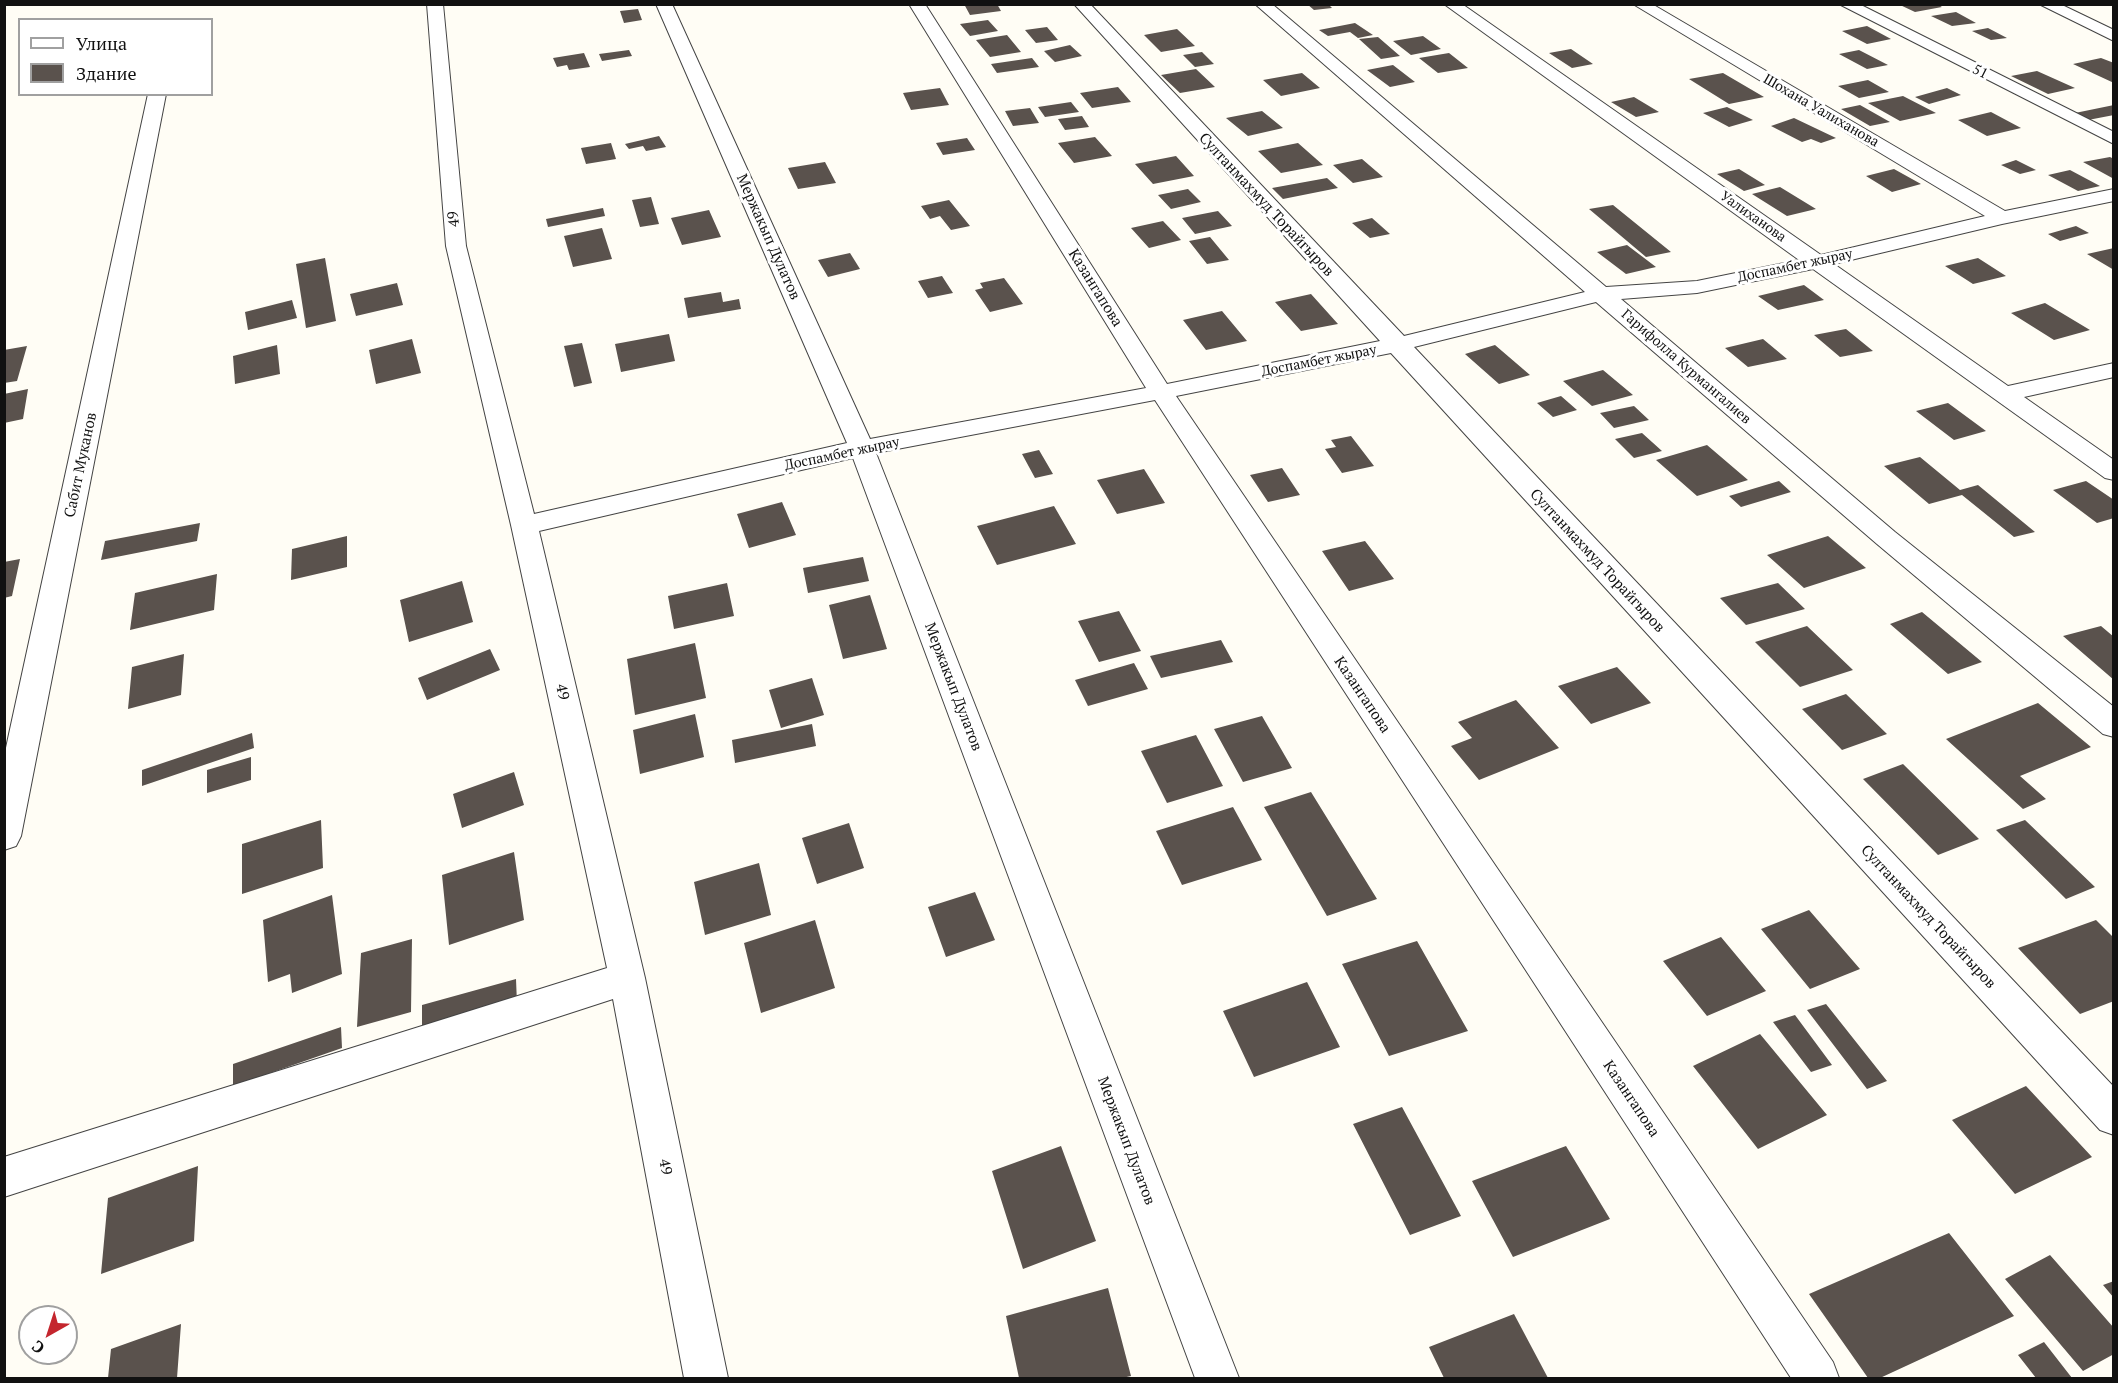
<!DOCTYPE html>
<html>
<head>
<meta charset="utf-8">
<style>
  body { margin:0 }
  #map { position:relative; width:2118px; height:1383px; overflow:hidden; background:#fffdf5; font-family:"PT Serif",serif }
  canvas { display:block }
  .frame { position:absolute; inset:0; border:6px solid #111; pointer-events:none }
  .legend { position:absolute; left:18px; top:18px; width:195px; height:78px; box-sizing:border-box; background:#fff; border:2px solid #a0a0a0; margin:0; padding:8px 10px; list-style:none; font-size:18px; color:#111 }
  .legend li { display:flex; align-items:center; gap:12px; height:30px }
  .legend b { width:30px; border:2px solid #a0a0a0 }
  .north { position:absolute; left:18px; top:1305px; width:60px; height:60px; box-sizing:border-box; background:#fff; border:2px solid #a0a0a0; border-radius:50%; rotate:219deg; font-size:16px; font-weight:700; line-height:24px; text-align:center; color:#111 }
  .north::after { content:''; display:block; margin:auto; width:21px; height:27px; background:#c4262e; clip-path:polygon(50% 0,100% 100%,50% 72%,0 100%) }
</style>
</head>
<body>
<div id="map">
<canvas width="2118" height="1383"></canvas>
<div class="frame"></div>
<ul class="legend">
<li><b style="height:8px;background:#fff"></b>Улица</li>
<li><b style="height:16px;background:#5a524d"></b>Здание</li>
</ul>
<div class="north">С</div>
</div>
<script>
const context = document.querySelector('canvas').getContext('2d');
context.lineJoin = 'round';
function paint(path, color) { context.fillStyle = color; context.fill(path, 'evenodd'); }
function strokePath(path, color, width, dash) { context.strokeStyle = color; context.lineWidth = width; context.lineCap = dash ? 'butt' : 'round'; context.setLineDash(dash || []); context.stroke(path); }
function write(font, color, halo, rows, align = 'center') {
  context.font = font + ' "PT Serif",serif'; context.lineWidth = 6; context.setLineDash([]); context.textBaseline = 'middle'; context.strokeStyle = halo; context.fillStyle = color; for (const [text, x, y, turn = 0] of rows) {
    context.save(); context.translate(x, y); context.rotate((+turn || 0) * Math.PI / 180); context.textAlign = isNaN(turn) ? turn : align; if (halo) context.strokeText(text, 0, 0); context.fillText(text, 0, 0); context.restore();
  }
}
const building = new Path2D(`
  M964,4h33l4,7 -31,4z
  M1307,4h21l4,4 -18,2z
  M1898,4h39l5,3 -27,5z
  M638,9l4,11 -18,3 -4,-12z
  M1956,12l20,11 -24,3 -21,-10z
  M988,20l10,11 -28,5 -10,-12z
  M1355,23l18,12 -15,3 -8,-6 -22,4 -9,-6z
  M1867,26l24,13 -24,5 -25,-13z
  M1047,27l11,13 -22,3 -11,-13z
  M1988,28l19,10 -16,2 -19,-9z
  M1177,29l18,17 -34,6 -17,-17z
  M1007,35l14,17 -31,5 -14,-17z
  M1423,36l18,13 -30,6 -18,-14z
  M1378,37l22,19 -19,3 -22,-20z
  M1070,45l12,11 -27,6 -11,-11z
  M1571,49l22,15 -21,4 -23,-15z
  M629,50l3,6 -30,5 -3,-7z
  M1859,50l29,15 -21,4 -28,-15z
  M1202,52l12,12 -19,3 -12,-12z
  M584,53l6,14 -21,3 -2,-5 -10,2 -4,-9z
  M1449,53l19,15 -30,5 -19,-15z
  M1032,58l7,9 -42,6 -6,-9z
  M2101,58l13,5v20l-41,-19z
  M1393,65l22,17 -25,5 -23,-17z
  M1196,69l19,18 -35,6 -19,-18z
  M2037,71l38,17 -27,6 -37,-18z
  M1302,73l18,15 -39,8 -18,-16z
  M1723,73l41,24 -35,7 -40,-25z
  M1868,80l21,12 -30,6 -21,-12z
  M1118,87l13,15 -39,6 -12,-15z
  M940,88l9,17 -38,5 -8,-17z
  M1947,88l14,7 -32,9 -14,-7z
  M1903,96l33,17 -36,8 -32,-18z
  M1634,97l25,15 -23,5 -25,-15z
  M1071,102l8,10 -34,5 -7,-10z
  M1860,105l30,17 -20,4 -29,-17z
  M2114,105v10l-26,5 -13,-7z
  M1727,107l26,13 -24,7 -26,-14z
  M1030,108l9,15 -26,3 -8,-15z
  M1262,111l21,17 -35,8 -22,-18z
  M1991,112l30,16 -34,8 -29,-16z
  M1082,116l7,11 -24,3 -7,-11z
  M1794,118l42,20 -15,5 -10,-4 -9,3 -31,-16z
  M659,136l7,11 -20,4 -3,-5 -14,3 -4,-5z
  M1095,137l17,19 -38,7 -16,-20z
  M967,138l8,12 -32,5 -7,-12z
  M611,143l5,16 -30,5 -5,-16z
  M1298,143l25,22 -42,8 -23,-22z
  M1176,156l18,20 -41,8 -18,-20z
  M2110,157l4,2v20l-31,-17z
  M1362,159l21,18 -30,6 -20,-18z
  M2016,160l20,10 -16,4 -19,-9z
  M825,162l11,21 -38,6 -10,-21z
  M1739,169l26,16 -21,6 -27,-17z
  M1894,169l27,15 -29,8 -26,-16z
  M2070,170l30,16 -22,5 -30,-16z
  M1327,178l11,10 -55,11 -11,-11z
  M1780,187l36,22 -29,7 -35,-22z
  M1188,189l13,13 -30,7 -13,-14z
  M651,197l8,27 -19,3 -8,-27z
  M949,200l21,26 -19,4 -11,-14 -10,3 -9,-13z
  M1613,205l58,47 -25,5 -57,-48z
  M603,208l2,8 -57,11 -2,-8z
  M709,210l12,27 -39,8 -11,-27z
  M1218,211l14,15 -37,8 -13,-16z
  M1372,218l18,16 -20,4 -18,-15z
  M1163,221l18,19 -32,8 -18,-20z
  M2076,226l13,7 -29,8 -12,-7z
  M602,228l10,31 -39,8 -9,-31z
  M1210,237l19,23 -22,4 -18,-23z
  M1627,245l29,22 -30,7 -29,-22z
  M2114,248v22l-27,-16z
  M850,253l10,16 -32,8 -10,-17z
  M325,258l11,63 -30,7 -10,-64z
  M1978,258l28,18 -33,8 -28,-18z
  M942,276l11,17 -25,5 -10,-17z
  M1004,278l19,26 -33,8 -15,-22 8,-2 -3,-5z
  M397,283l6,22 -47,11 -6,-22z
  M1804,285l20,15 -46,10 -20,-14z
  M721,292l2,10 16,-3 2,10 -53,9 -4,-20z
  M1311,294l27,30 -37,7 -26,-29z
  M292,300l5,18 -49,12 -3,-18z
  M2045,303l45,27 -36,10 -43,-27z
  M1222,311l25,30 -41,9 -23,-30z
  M1846,329l27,22 -33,6 -26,-22z
  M669,334l6,27 -54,11 -6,-28z
  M412,339l9,34 -45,11 -7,-34z
  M1763,339l24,20 -39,8 -23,-19z
  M582,343l10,40 -18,4 -10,-41z
  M277,345l3,29 -45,10 -2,-28z
  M1495,345l35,30 -31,9 -34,-30z
  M27,346l-10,35 -13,2v-33z
  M1603,370l30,25 -41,11 -29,-25z
  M28,389l-5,30 -19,4v-29z
  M1561,396l16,14 -24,7 -16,-14z
  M1948,403l38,28 -32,9 -38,-29z
  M1634,406l15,14 -35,8 -14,-15z
  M1642,433l20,18 -28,7 -19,-19z
  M1351,436l23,30 -32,7 -17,-24 11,-2 -5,-7z
  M1707,445l41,35 -51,16 -41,-36z
  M1039,450l14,24 -18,4 -13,-24z
  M1920,457l40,33 18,-5 57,47 -21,5 -52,-42 -33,9 -45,-38z
  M1282,468l18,27 -32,7 -18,-27z
  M1144,469l21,34 -48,11 -20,-34z
  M1779,481l12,11 -50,15 -12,-11z
  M2086,481l28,19v18l-17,5 -44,-33z
  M782,502l14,33 -47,13 -12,-34z
  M1054,506l22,38 -79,21 -20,-39z
  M200,523l-3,18 -96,19 4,-19z
  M347,536v31l-56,13 1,-31z
  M1828,536l38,32 -62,20 -37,-33z
  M1365,541l29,38 -45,12 -27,-40z
  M863,557l6,24 -61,12 -5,-25z
  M20,559l-8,37 -8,2v-36z
  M217,574l-3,36 -84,20 5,-37z
  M462,581l11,41 -64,20 -9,-42z
  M727,583l7,33 -60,13 -6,-33z
  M1778,583l27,26 -59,16 -26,-27z
  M870,595l17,54 -44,10 -14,-54z
  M1119,611l22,40 -42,11 -21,-41z
  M1922,612l60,50 -34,12 -58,-50z
  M1807,626l46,44 -53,17 -45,-45z
  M2101,626l13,11v43l-51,-44z
  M1221,640l12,22 -72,16 -11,-22z
  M695,643l11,55 -71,17 -8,-56z
  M490,649l10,21 -73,30 -9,-22z
  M184,654l-3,41 -53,14 4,-42z
  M1134,663l14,26 -60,17 -13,-26z
  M1617,667l34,36 -60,21 -33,-38z
  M812,678l12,37 -43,13 -12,-38z
  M1846,694l41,40 -45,16 -40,-41z
  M1516,700l43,48 -80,32 -28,-34 21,-8 -14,-16z
  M2038,703l53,44 -71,29 26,23 -23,10 -77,-70z
  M695,714l9,43 -64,17 -7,-44z
  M1262,716l30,52 -49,14 -29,-53z
  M812,724l4,22 -81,17 -3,-23z
  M252,733l2,15 -112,38v-16z
  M1196,735l27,51 -56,17 -26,-52z
  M251,757v23l-44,13v-23z
  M1903,764l76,75 -41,16 -75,-76z
  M514,772l10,33 -62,23 -9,-34z
  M1311,792l66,107 -50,17 -63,-109z
  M1233,807l29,53 -80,25 -26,-54z
  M321,820l2,48 -81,26v-50z
  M2025,820l70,67 -29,12 -70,-69z
  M849,823l15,45 -47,16 -15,-46z
  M514,852l10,68 -75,25 -7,-70z
  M759,863l12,52 -66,20 -11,-53z
  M975,892l20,48 -49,17 -18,-50z
  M332,895l10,79 -50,19 -2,-19 -22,8 -5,-62z
  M1809,910l51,59 -50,20 -49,-60z
  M815,920l20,68 -74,25 -17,-70z
  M2096,920l18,18v63l-34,13 -62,-66z
  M1721,937l45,54 -59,25 -44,-55z
  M412,939l-1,73 -54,15 4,-74z
  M1417,941l51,90 -79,25 -47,-92z
  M516,979l1,25 -95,26v-25z
  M1307,982l33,65 -86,30 -31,-66z
  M1826,1004l61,77 -20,8 -60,-79z
  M1795,1015l37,50 -21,7 -38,-50z
  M341,1027l1,21 -109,38v-22z
  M1760,1034l67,81 -69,34 -65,-83z
  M2026,1086l66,71 -77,37 -63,-74z
  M1402,1107l59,109 -51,19 -57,-111z
  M1061,1146l35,95 -73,28 -31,-98z
  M1566,1146l44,73 -97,38 -41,-76z
  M198,1166l-4,75 -93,33 7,-76z
  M1949,1233l65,83 -134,62h-12l-59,-84z
  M2050,1255l64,73v26l-31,17 -78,-92z
  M2114,1281v17l-11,-13z
  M1108,1288l23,88 -9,2h-103l-13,-62z
  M1514,1314l34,64h-104l-15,-31z
  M181,1324l-4,54h-69l3,-29z
  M2044,1342l28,36h-36l-18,-23z`);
const minor = new Path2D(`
  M427,4h16l23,242 68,268 313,-71 -191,-439h16l198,435 276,-51 -237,-384h16l242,380 213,-43 -306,-337h16l314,332 181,-44 -330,-288h17l334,283 91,-6 102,-21 -355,-256h18l359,251 164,-39 -352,-212h19l353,207 109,-22v12l-112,23 -168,40 174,122 106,-23v14l-90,20 90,63v20l-9,-2 -292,-209 -116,24 -76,6 274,233 219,175v30l-11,-3 -226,-190 -281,-242 -182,45 700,740v48l-14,-5 -709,-777 -215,43 657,966 6,16h-48l-636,-978 -279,53 363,925h-44l-342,-920 -314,73 106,447 83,400h-44l-71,-379 -609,198v-40l603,-189 -96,-443 -65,-279z
  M1839,4h20l255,128v12z
  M2039,4h21l54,26v11z
  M148,94h18l-145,742 -5,10 -12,4v-93z`);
const farStreetnames = [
  ["51",1980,72,27],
  ["Шохана Уалиханова",1821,111,30],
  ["Уалиханова",1753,217,35],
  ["Доспамбет жырау",1795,266,-12],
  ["Доспамбет жырау",1319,361,-11],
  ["Гарифолла Курмангалиев",1686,367,41],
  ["Доспамбет жырау",842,454,-12]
];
const streetNames = [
  ["Султанмахмуд Торайгыров",1266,205,47],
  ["49",454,219,-95],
  ["Мержакып Дулатов",768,237,66],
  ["Казангапова",1095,288,58],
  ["Сабит Муканов",81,465,-78],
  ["Султанмахмуд Торайгыров",1597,561,47],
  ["Мержакып Дулатов",953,687,69],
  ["49",562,692,77],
  ["Казангапова",1362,695,56],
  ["Султанмахмуд Торайгыров",1928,917,47],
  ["Казангапова",1631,1099,56],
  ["Мержакып Дулатов",1126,1141,69],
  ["49",665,1167,79]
];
paint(building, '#5a524d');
strokePath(minor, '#444', 2);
paint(minor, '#fff');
write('14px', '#111', '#fff', farStreetnames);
write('15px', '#111', '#fff', streetNames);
</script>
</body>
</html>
